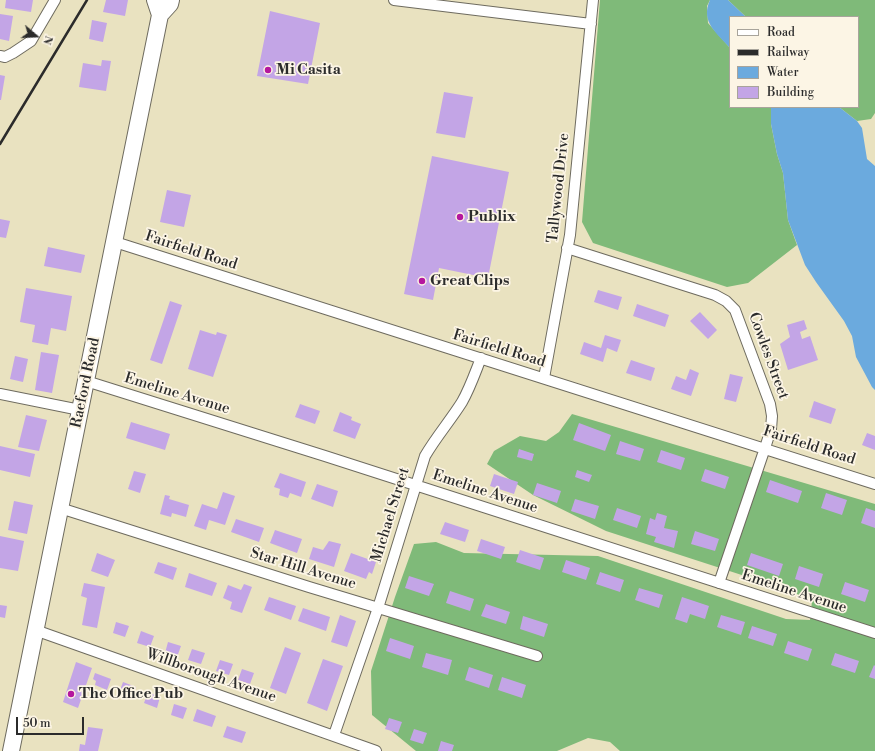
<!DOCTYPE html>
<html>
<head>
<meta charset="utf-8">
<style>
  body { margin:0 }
  #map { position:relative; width:875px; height:751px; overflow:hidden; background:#e9e2c0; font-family:"Libre Bodoni",serif }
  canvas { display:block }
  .legend { position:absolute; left:729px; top:16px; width:130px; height:92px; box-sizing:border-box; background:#fcf5e5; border:1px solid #a8a49b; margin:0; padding:5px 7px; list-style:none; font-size:12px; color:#2b2b2b }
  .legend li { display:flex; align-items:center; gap:8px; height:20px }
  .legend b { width:20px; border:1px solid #a8a49b }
  .north { position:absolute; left:16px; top:16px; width:40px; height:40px; -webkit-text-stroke:3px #fcf5e5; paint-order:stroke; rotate:109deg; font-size:11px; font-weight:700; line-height:16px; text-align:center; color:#2b2b2b }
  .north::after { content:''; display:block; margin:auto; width:14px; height:18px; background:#2b2b2b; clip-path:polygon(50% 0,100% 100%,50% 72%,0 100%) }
  .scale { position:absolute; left:16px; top:717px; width:68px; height:18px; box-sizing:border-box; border:2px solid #2b2b2b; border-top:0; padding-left:5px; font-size:12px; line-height:14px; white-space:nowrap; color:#2b2b2b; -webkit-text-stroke:3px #fcf5e5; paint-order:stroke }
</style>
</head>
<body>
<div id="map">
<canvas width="875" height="751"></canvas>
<ul class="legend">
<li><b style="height:5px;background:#fff"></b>Road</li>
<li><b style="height:5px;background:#2b2b2b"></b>Railway</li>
<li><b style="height:11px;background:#6baade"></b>Water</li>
<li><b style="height:11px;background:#c3a5e6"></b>Building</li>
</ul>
<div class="north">N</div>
<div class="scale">50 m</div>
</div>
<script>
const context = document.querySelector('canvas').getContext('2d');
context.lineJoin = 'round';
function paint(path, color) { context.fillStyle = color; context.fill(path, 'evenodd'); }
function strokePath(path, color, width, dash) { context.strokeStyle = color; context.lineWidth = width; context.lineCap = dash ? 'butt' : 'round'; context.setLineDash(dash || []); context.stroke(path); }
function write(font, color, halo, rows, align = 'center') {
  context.font = font + ' "Libre Bodoni",serif'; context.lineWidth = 3.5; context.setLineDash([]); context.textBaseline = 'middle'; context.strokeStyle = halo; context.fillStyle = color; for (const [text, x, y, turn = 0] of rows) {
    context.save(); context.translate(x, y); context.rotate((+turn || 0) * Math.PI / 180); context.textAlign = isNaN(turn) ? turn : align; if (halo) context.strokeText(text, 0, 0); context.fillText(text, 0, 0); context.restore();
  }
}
const forest = new Path2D(`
  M600,0h110l-3,6 1,17 22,25v59h41v17l6,30 6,19 5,47 9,25 -49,38 -21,4 -134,-44 -11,-21z
  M728,0h147v113l-4,6 -14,2 -18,-14h19v-90h-112z
  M572,414l303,90v247h-255l-10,-9 -22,-4 -31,13h-141l-44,-36 -1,-44 24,-74 19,-53 22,-2 28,11 134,3 188,63 24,1 2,-19 -24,-11 -182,-59 -73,-36 -46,-31 7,-13 26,-15 26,5 13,-9z`);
const water = new Path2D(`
  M710,0h18l18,17h-16v31c-13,-15 -30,-26 -20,-48z
  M771,107h68l18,14 5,7 5,31 8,7v224l-3,-3 -16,-30 -4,-21 -8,-15 -28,-39 -11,-17 -17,-45 -5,-47 -6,-19 -6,-30z`);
const building = new Path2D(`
  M6,0h27l-2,12 -26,-4z
  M106,0h22l-3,16 -22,-4z
  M270,11l50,12 -12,61 -51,-8z
  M0,14l13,2 -4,25 -9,-2z
  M92,20l15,3 -4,19 -14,-3z
  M102,60l9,1 -5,30 -27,-4 4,-24 18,3z
  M0,75l5,1 -4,24h-1z
  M444,92l29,5 -8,41 -29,-5z
  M432,156l77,16 -21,106 -49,-10 -6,32 -29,-6z
  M167,190l24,5 -7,32 -24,-5z
  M0,219l10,2 -4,17 -6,-1z
  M48,247l37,8 -4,18 -37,-7z
  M26,288l46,8 -6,35 -15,-3 -3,17 -16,-3 3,-17 -15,-3z
  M598,290l24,7 -4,13 -24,-8z
  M170,301l12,4 -20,59 -12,-4z
  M637,304l32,11 -4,12 -32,-11z
  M700,312l17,18 -9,9 -18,-18z
  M804,320l3,9 -7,3 2,7 8,-3 8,24 -30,10 -8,-26 10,-7 -3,-12z
  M200,330l16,5 1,-3 10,3 -14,42 -25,-8z
  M605,335l16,5 -4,12 -10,-4 -4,14 -23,-8 4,-12 17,6z
  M41,352l18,3 -7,38 -17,-3z
  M15,356l13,3 -5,23 -13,-3z
  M631,360l24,8 -4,13 -25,-8z
  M690,369l9,4 -8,23 -20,-7 5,-13 10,4z
  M730,374l13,3 -7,25 -12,-3z
  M814,401l22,8 -5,15 -22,-7z
  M300,404l20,7 -5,13 -20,-7z
  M340,412l12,5 -1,3 10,4 -6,15 -22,-8z
  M26,415l21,5 -8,31 -21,-4z
  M131,422l39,12 -5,16 -39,-12z
  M579,423l32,12 -6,16 -32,-11z
  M867,433l8,3v14l-13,-5z
  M620,441l24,8 -4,12 -24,-7z
  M0,446l35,8 -5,23 -30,-7z
  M519,449l15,5 -2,7 -15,-4z
  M661,450l24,8 -4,12 -24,-8z
  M705,469l24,8 -4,12 -24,-8z
  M577,470l15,5 -3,7 -14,-5z
  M134,471l12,3 -6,19 -12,-4z
  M280,473l26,9 -5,15 -11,-4 -2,5 -9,-3 1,-6 -6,-2z
  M494,474l24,8 -4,12 -24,-8z
  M770,480l32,11 -4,12 -32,-11z
  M537,483l24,8 -4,12 -24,-8z
  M317,484l21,7 -5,16 -22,-8z
  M223,492l12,4 -10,29 -16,-5 -3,10 -12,-4 8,-22 15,5z
  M826,493l21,7 -5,15 -21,-7z
  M165,495l5,1 -1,3 20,6 -3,12 -14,-4 -1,4 -11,-3z
  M575,499l24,7 -4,13 -24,-8z
  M14,501l19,4 -6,29 -19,-4z
  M617,508l24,8 -4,12 -24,-8z
  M866,508l9,3v17l-14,-5z
  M657,513l10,3 -3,12 14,3 -4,17 -20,-6 2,-5 -10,-3 4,-16 5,2z
  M236,519l28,9 -5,14 -28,-10z
  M445,522l24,8 -4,12 -25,-8z
  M275,530l27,9 -5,14 -27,-10z
  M695,531l24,8 -4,12 -24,-7z
  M0,536l24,5 -6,30 -18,-3z
  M481,539l24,8 -4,12 -24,-8z
  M329,541l12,3 -7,23 -25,-8 4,-12 10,3z
  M520,550l24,8 -4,12 -24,-8z
  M97,553l18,7 -7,17 -17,-6z
  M351,553l25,9 -4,12 -3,-2 -3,7 -22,-8z
  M751,553l32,11 -4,12 -32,-11z
  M566,560l24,8 -4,12 -24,-8z
  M158,562l19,6 -4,12 -19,-7z
  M799,566l24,8 -4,13 -24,-8z
  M600,572l24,8 -4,12 -24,-8z
  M189,573l28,10 -5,13 -27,-9z
  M409,576l25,8 -5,12 -24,-8z
  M845,582l24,8 -4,12 -24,-8z
  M84,583l21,4 -8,41 -15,-3 5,-27 -6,-2z
  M244,584l8,3 -10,26 -12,-4 2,-7 -9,-4 5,-13 13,5z
  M639,588l24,7 -4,13 -24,-8z
  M450,591l24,8 -4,12 -24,-8z
  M269,597l27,9 -5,14 -27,-10z
  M682,597l27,9 -4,13 -15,-5 -3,9 -12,-4z
  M486,604l24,8 -4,12 -25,-8z
  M0,605l7,1 -2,12 -5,-1z
  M303,608l27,9 -4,14 -28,-10z
  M340,615l16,6 -9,26 -16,-5z
  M721,615l24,7 -4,13 -24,-8z
  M523,616l25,8 -4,13 -24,-8z
  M116,622l13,4 -4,11 -12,-4z
  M752,626l25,8 -4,12 -25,-8z
  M141,631l13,5 -4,11 -13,-4z
  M390,638l24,8 -4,13 -24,-8z
  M788,641l24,8 -4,12 -24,-8z
  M168,642l13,4 -4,11 -12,-4z
  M285,647l16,6 -15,41 -16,-6z
  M192,649l13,4 -4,11 -13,-4z
  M426,653l26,7 -4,15 -26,-8z
  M835,653l24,8 -4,12 -24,-8z
  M323,659l20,7 -16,45 -20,-8z
  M220,660l13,4 -4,11 -13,-4z
  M76,662l16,6 -14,40 -15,-6z
  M874,665l1,1v13l-6,-2z
  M469,667l24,8 -4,13 -24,-8z
  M242,669l12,4 -4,11 -12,-4z
  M95,673l16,6 -4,11 -12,-5 1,-4 -3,-2z
  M502,677l24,8 -4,13 -24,-8z
  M123,682l13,5 -4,11 -13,-5z
  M148,692l12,5 -3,11 -13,-5z
  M174,704l13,4 -4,11 -12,-4z
  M197,709l19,7 -4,11 -19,-6z
  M389,718l13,4 -4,11 -13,-4z
  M227,726l19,6 -4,11 -19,-6z
  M88,727l15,2 -5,22h-19l1,-7 5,1z
  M414,729l13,4 -4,11 -13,-4z
  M441,741l13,4 -2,6h-14z`);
const minor = new Path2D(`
  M394,0l197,24
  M0,56l5,1 8,-4 18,-12 24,-41
  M115,242l760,242
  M567,248l148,47 11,6 9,9 35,94 2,12 -1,13 -6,19 -46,135
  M544,378l26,-143 23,-235
  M86,381l239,75 550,177
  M0,394l80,16
  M60,508l249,79 228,69
  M35,630l341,121
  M334,735l44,-127 47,-152c11,-19 25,-35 37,-54 8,-14 13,-29 19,-44`);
const primary = new Path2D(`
  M155,0l5,15
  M11,751l149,-736 10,-11 1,-4`);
const rail = new Path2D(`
  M0,144l87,-144`);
const markers = [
  [268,70,4,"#b5179e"],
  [460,217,4,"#b5179e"],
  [422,281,4,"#b5179e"],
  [71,694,4,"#b5179e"]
];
const poiNames = [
  ["Mi Casita",276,70],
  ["Publix",468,217],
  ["Great Clips",430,281],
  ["The Office Pub",79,694]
];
const streetNames = [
  ["Tallywood Drive",559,188,-84],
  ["Fairfield Road",191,251,18],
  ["Fairfield Road",499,349,17],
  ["Cowles Street",768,356,70],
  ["Raeford Road",86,383,-78],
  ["Emeline Avenue",177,394,17],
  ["Fairfield Road",809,446,18],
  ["Emeline Avenue",485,492,18],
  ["Michael Street",391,515,-73],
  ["Star Hill Avenue",303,569,17],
  ["Emeline Avenue",794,592,18],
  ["Willborough Avenue",211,676,19]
];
paint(forest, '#7fba79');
paint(water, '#6baade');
paint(building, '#c3a5e6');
strokePath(minor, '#6e6b5f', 12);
strokePath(primary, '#6e6b5f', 18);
strokePath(minor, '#fff', 10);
strokePath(primary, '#fff', 16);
strokePath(rail, '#2b2b2b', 2.5);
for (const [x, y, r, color] of markers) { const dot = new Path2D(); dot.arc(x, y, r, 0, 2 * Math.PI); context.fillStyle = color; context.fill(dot); strokePath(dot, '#fcf5e5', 1.5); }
write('bold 15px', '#2b2b2b', '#fcf5e5', poiNames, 'left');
write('15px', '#2b2b2b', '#fcf5e5', streetNames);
</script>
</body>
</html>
